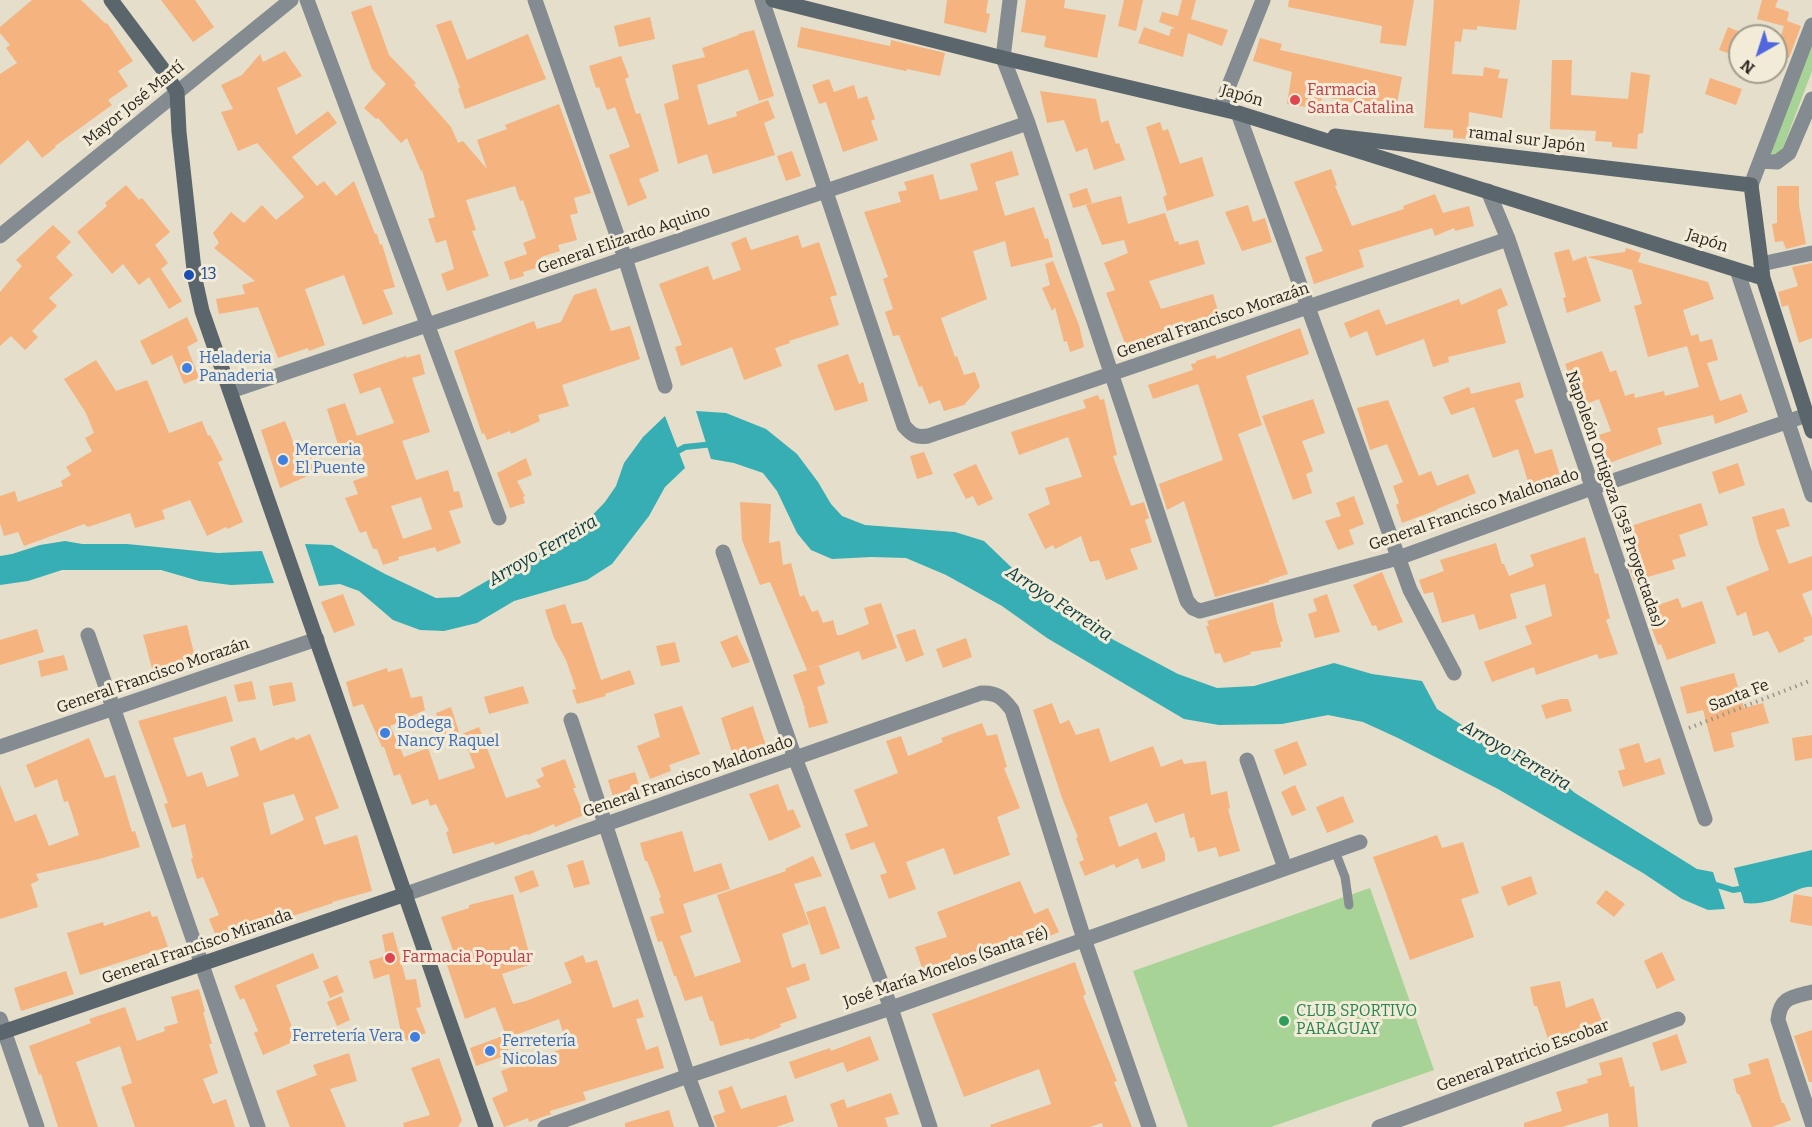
<!DOCTYPE html>
<html>
<head>
<meta charset="utf-8">
<style>
  body { margin:0 }
  #map { position:relative; width:1812px; height:1127px; overflow:hidden; background:#e4decb; font-family:Bitter,serif }
  canvas { display:block }
  .north { position:absolute; left:1728px; top:24px; width:60px; height:60px; box-sizing:border-box; background:#f2ebd8; border:2px solid #a29c8e; border-radius:50%; rotate:219deg; font-size:16px; font-weight:700; line-height:24px; text-align:center; color:#29261f }
  .north::after { content:''; display:block; margin:auto; width:21px; height:27px; background:#5167dd; clip-path:polygon(50% 0,100% 100%,50% 72%,0 100%) }
</style>
</head>
<body>
<div id="map">
<canvas width="1812" height="1127"></canvas>
<div class="north">N</div>
</div>
<script>
const context = document.querySelector('canvas').getContext('2d');
context.lineJoin = 'round';
function paint(path, color) { context.fillStyle = color; context.fill(path, 'evenodd'); }
function strokePath(path, color, width, dash) { context.strokeStyle = color; context.lineWidth = width; context.lineCap = dash ? 'butt' : 'round'; context.setLineDash(dash || []); context.stroke(path); }
function write(font, color, halo, rows, align = 'center') {
  context.font = font + ' Bitter,serif'; context.lineWidth = 6; context.setLineDash([]); context.textBaseline = 'middle'; context.strokeStyle = halo; context.fillStyle = color; for (const [text, x, y, turn = 0] of rows) {
    context.save(); context.translate(x, y); context.rotate((+turn || 0) * Math.PI / 180); context.textAlign = isNaN(turn) ? turn : align; if (halo) context.strokeText(text, 0, 0); context.fillText(text, 0, 0); context.restore();
  }
}
const green = new Path2D(`
  M1812,43v28l-31,82 -3,2h-6l-1,-3z
  M1370,888l64,182 -163,57h-83l-55,-156z`);
const water = new Path2D(`
  M696,411l30,2 40,16 31,25 21,28 13,22 11,12 23,9 90,7 29,9 51,49 62,41 81,43 39,14 37,-2 80,-23 38,11 50,7 15,28 28,18 25,10 48,25 37,31 122,76 16,3 12,37 -17,1 -26,-11 -39,-26 -145,-84 -100,-51 -35,-16 -35,-7 -46,9 -63,1 -35,-6 -137,-81 -45,-32 -56,-31 -40,-17 -35,-1 -39,2 -21,-9 -14,-17 -20,-42 -14,-18 -29,-10 -23,-4z
  M665,416l20,52 -20,19 -16,29 -37,48 -25,16 -73,21 -37,22 -33,8 -24,-1 -27,-10 -34,-29 -19,-7 -21,2 -14,-42 27,1 53,29 51,24 23,-1 52,-30 49,-24 24,-19 21,-22 11,-16 8,-23 19,-26z
  M65,541l17,3h45l91,9 44,-2 12,32 -43,2 -32,-4 -38,-11h-99l-34,11 -28,4v-29l12,-2 28,-9z
  M1812,850v37c-8,-1 -16,4 -24,7 -13,6 -29,11 -44,9l-10,-35z`);
const stream = new Path2D(`
  M672,454l13,-7 29,-3
  M1710,883l23,7 13,-2`);
const building = new Path2D(`
  M32,0h49l25,24 1,-1 26,38 -15,10 10,15 -20,14 4,5 -57,41 1,1 -14,11 -14,-18 -28,25v-91l17,-11 -11,-15 4,-3 -10,-12v-6z
  M161,0h34l19,27 -21,15z
  M947,0h41l-2,13 4,1 -4,19 -42,-10z
  M1026,0h39l-1,8 42,7 -9,43 -53,-11 2,-11 -25,-4z
  M1124,0h19l-7,31 -18,-5z
  M1182,0h14l-5,19 37,11 -6,16 -34,-13 -5,24 -45,-14 6,-16 25,9 2,-7 4,-1 -16,-6 3,-10 16,4z
  M1289,0h125l-8,46 -26,-3 2,-17 -94,-19z
  M1434,0h86l-4,30 -39,-4v4l-14,-1 -2,13 -6,-1 -3,33 31,2 1,-9 16,3 -2,8 10,1 -6,39 -33,-6 -1,27 -15,-1v-8l-29,-2z
  M1762,0h16l-3,7 14,5 -2,9 14,5 -12,32 -13,-5 8,-27 -27,-7z
  M371,5l18,50 27,28 -2,2 37,42 7,16 5,-2 24,28 -10,-29 30,-11 -2,-4 54,-21 32,89 -17,5 4,15 -8,2 7,25 -19,5 2,6 -19,6 2,9 -20,6 1,4 -14,4 -6,-18 23,-8 -4,-11 13,-5 -13,-38 -3,1 -5,-15 -49,14 10,30 -4,1 17,45 -42,15 -6,-17 13,-5 -8,-29 -10,3 -8,-24 7,-2 -13,-47 -1,1 -14,-33 -6,5 -23,-25 -2,1 -12,-11 22,-24 -14,-15 -21,-57z
  M650,17l5,22 -36,8 -5,-21z
  M451,20l16,40 61,-26 18,45 -81,30 -7,-20 2,-1 -24,-63z
  M801,27l89,19 1,-6 54,13 -5,23 -33,-7 -1,2 -109,-24z
  M1728,27l12,5v25l-21,-7z
  M754,30l20,66 -15,5 -11,-32 -51,16 11,40 29,-9 -1,-4 32,-12 7,18 -11,5 11,32 -62,19 -6,-20 -29,10 -14,-60 15,-5 -7,-34 33,-8 -3,-9 37,-13 -1,-1z
  M1260,38l22,6 -2,6 122,27 -6,32 -25,-4 -1,2 -48,-11 -2,13 -33,-5 5,-32 -39,-11z
  M285,51l17,25 -25,12 19,47 32,-24 9,12 -45,34 25,29 7,-5 12,15 18,-15 21,53h2l3,11 2,-1 13,43 -12,3 10,24 -30,11 -19,-50 -39,14 20,56 -16,6 -1,-3 -30,10 -20,-51 -39,7 -3,-15 29,-5 -3,-9 13,-4 -41,-33 5,-5 -6,-10 18,-21 13,11 18,-18 14,15 28,-23 -47,-54 -19,8 -17,-39 12,-3 -12,-24 21,-10 18,-21 3,8z
  M621,56l8,21 -4,2 11,35 4,-1 19,58 -20,8 8,19 -19,8 -19,-51 21,-8 -15,-40 -8,3 -8,-23 -3,1 -7,-22z
  M1552,60h20l-1,35 57,4 3,-27 19,3 -7,58 -5,1 -1,15 -25,-2v-5l-17,-1 1,-10 -46,-2z
  M1710,78l32,11 -6,16 -31,-11z
  M829,79l5,13 20,-7 4,14 9,-3 8,23 -4,2 7,19 -35,12 -17,-50 -7,2 -7,-19z
  M1040,91l56,8 5,24 7,-3 8,24 3,-1 6,17 -31,10 -7,-22 -11,4 -12,-32 -17,3z
  M1160,122l3,9 5,-2 12,35 22,-7 12,39 -47,15 -4,-14 4,-2 -21,-68z
  M792,151l9,25 -15,5 -9,-25z
  M1012,151l7,24 -24,7 10,34 29,-9 11,32 3,-1 5,19 -42,10 -6,-26 -32,10 14,48 -46,19 14,39 2,-1 7,19 11,-3 5,15 -16,18 -20,6 -4,-11 -11,4 -7,-18 -3,1 -20,-52 -6,1 -8,-24 8,-3 -10,-30 5,-2 -24,-65 37,-10 -3,-10 9,-2 -3,-8 29,-8 7,26 38,-10 -8,-26z
  M1331,169l6,16 -2,1 17,40 52,-17 -1,-3 32,-12 8,19 26,-7 5,20 -19,5 -1,-3 -19,8 -3,-8 -73,22 5,17 -50,17 -9,-27 18,-6 -29,-69z
  M126,185l13,15 3,-2 28,34 -15,13 13,18 -7,6 21,32 -13,8 -20,-32 -10,8 -16,-21 -11,10 -35,-42 30,-26 -2,-3z
  M1777,186h22v19l7,39 -20,5 -3,-8 -8,1 -3,-18 5,-1z
  M1087,188l5,15 -19,5 -4,-14z
  M1121,196l7,28 37,-11 10,29 3,-1 1,4 19,-5 7,24 -56,17 12,28 52,-15 9,30 -16,4 -1,-6 -41,11 -38,13 -20,-53 9,-3 -11,-27 24,-10 -4,-13 -22,5 -16,-40z
  M1248,205l5,17 12,-4 7,24 -30,9 -17,-39z
  M53,225l18,17 -15,15 17,18 -24,23 8,8 -25,25 6,6 -13,13 -14,-14 -11,10v-54l22,-26 -6,-6z
  M798,235l4,13 17,-6 18,53 -7,2 9,28 -50,16 1,2 -15,5 7,18 -38,14 -12,-33 -51,19 -6,-19 7,-2 -23,-61 49,-18 5,14 28,-10 -10,-27 15,-6 5,13z
  M1626,248l15,5 -3,9 70,20 6,17 -31,11 8,26 7,-2 2,8 12,-3 6,21 -11,3 13,38 21,-7 7,18 -33,12 -2,-9 -56,13 5,16 -53,19 -10,-28 12,-4 -12,-32 -13,5 -9,-25 -6,2 -6,-17 37,-13 8,21 6,-2 9,26 9,-3 1,5 29,-7 1,5 34,-9 -12,-41 -39,11 -14,-51 8,-2 -10,-34 -45,-13 38,-5z
  M1569,249l4,12 13,-5 15,45 -34,12 -4,-15 3,-1 -12,-44z
  M1053,261l26,64 5,22 -14,5 -3,-11 -3,1 -9,-35 -3,4 -10,-23 8,-3 -5,-21z
  M1812,263v75l-13,5 -11,-38 -6,2 -4,-15 20,-6 -6,-19z
  M596,288l15,43 19,-5 10,33 -78,26 7,21 -31,9 2,6 -29,13 -1,-3 -23,9 -3,-7 -2,1 -28,-83 80,-30 3,8 24,-7 13,-27z
  M1501,288l7,17 -11,5 9,33 -58,14 1,5 -16,5 -9,-28 -48,17 -9,-25 -17,7 -6,-15 35,-14 7,16 73,-26 2,6z
  M187,317l11,24 -11,6 12,31 -15,6 -12,-29 -20,10 -12,-24z
  M1300,328l9,26 -63,22 16,49 -24,9 50,140 -19,6v2l-54,15 -31,-96 -17,9 -8,-26 64,-24 -25,-76 -45,15 -5,-14 45,-15 -2,-6 5,-1v-2l19,-6 2,4z
  M420,354l5,20 -13,4 18,54 -28,9 14,39 32,-10 6,22 5,-1 4,16 -14,4 12,32 -24,9 -2,-5 -37,10 1,3 -16,5 -6,-16h-4l-7,-18 -5,2 -2,-2 -14,-33 13,-4 -5,-13 15,-5 -9,-27 -18,5 -14,-45 18,-6 12,33 37,-13 -14,-36 -20,7 -7,-20 53,-18v2zM421,497l11,32 -29,10 -12,-33z
  M848,354l11,30 4,-2 5,19 -33,10 -18,-46z
  M96,360l20,31 31,-11 22,53 33,-12 6,15 2,-1 13,25 -5,2 25,60 -16,7 -1,-2 -19,9 -17,-36 -28,10 3,9 -30,9 -5,-15 -42,14 -4,-3 -60,22 -6,-14 -14,4 -4,-13v-27l15,-5 3,11 45,-16 -2,-5 10,-6 -5,-8 26,-16 -7,-13 9,-5 -8,-20 -22,-34z
  M1520,382l4,15 -9,3 20,54 17,-5 8,27 -31,9 -11,-36 -25,9 -19,-51 -23,8 -8,-18 26,-10 2,7z
  M1098,395l2,5 4,-1 13,56 -4,1 7,20 11,30 13,-4 5,16 -4,2 7,22 -22,7 8,20 -32,11 -7,-20 -8,2 -2,-2 -8,-24 -26,13 -2,-4 -8,4 -17,-35 22,-10 -5,-16 37,-11 -14,-40 -49,18 -8,-23 75,-24 -3,-8z
  M1313,399l12,34 -23,8 11,30 -7,3 6,19 -19,7 -31,-84z
  M1388,400l31,76 12,-5 6,15 31,-12 8,19 -39,16v1l-35,13 -6,-18 3,-2 -6,-17 10,-4 -16,-38 -17,6 -13,-42z
  M285,421l15,38 19,-8 7,17 -46,20 -19,-58z
  M924,452l9,22 -16,5 -7,-23z
  M526,458l6,17 -15,6 8,15 -2,1 2,6 -15,5 -13,-35z
  M1738,463l7,22 -26,9 -7,-22z
  M976,464l17,35 -15,7 -5,-10 -7,3 -13,-25z
  M1354,496l10,28 -15,6 5,14 -16,6 -13,-29 16,-5 -5,-13z
  M740,502l31,2 -2,39 11,-2 3,24 8,-2 9,34 4,-2 8,17 6,-2 5,13 10,-3 4,15h4l28,-11 -5,-16 17,-5 16,45 -35,12 -3,-9 -52,19 -37,-88 -10,3 -18,-45z
  M1701,503l7,22 -29,10 7,21 -14,4 3,9 -41,12 -5,-15 11,-3 -12,-36z
  M1784,508l6,18 -14,4 13,34 23,-8v34l-10,4 10,24v17l-9,3 2,3 -26,12 -11,-22 -15,5 -7,-24 -9,4 -11,-29 43,-17 -10,-26 -7,-27z
  M1585,537l10,37 3,-1 12,45 -4,2 12,34 -19,5 -2,-5 -61,21 -2,-8 -42,15 -8,-20 48,-18 -7,-18 27,-10 -7,-32 -35,10 7,24 -38,12 -5,-16 -32,9 -9,-31 -9,2 -5,-14 25,-9 -4,-11 56,-17 6,21h2l5,12 25,-10 -4,-11z
  M1382,572l21,50 -25,9 -2,-6 -4,1 -19,-41z
  M343,594l12,31 -21,8 -13,-31z
  M1327,594l13,38 -25,6 -7,-24 9,-3 -4,-12z
  M1678,598l4,10 20,-7 14,42 -49,17 -6,-16 -3,1 -13,-35z
  M1273,602l4,20 6,19 -3,1 1,5 -31,5 1,2 -27,9 -4,-10 -5,1 -9,-28h3l-2,-5z
  M565,604l7,20 10,-2 19,58 29,-10 5,14 -30,10 1,2 -29,8 -5,-14 4,-1 -10,-29 -12,-22 -9,-28z
  M187,625l9,36 -43,11 -10,-37z
  M37,629l7,23 -44,13v-25z
  M915,629l9,26 -18,7 -10,-27z
  M737,635l13,27 -18,6 -12,-26z
  M966,638l6,19 -29,11 -7,-19z
  M675,642l5,20 -19,4 -5,-20z
  M64,655l4,15 -27,7 -3,-16z
  M819,666l6,18 -8,3 11,36 -19,5 -5,-19h1l-12,-34z
  M387,668l1,4 14,-4 9,30 11,-2 3,14 -35,16 14,31 24,-9 11,32 36,-12 -13,-34 17,-7 27,71 35,-11 -5,-7 8,-4 -3,-8 24,-9 11,29h-3l11,27 -29,12 -1,-3 -26,11 -1,-1 -32,11 -1,-3 -41,12 -7,-22 3,-1 -13,-27 -6,2 -2,-7 -16,6 -12,-31 -6,2 -10,-29h-2l-19,-43 -10,3 -7,-25z
  M1734,673l10,35 19,-5 6,20 -38,10 3,14 -20,5 -11,-42 -16,4 -7,-27z
  M252,681l4,18 -18,3 -4,-17z
  M292,682l4,19 -23,5 -4,-20z
  M523,686l6,17 -40,11 -5,-17z
  M226,696l7,25 -60,17 14,39 15,-5 5,15 32,-11 -9,-29 25,-10 5,14 34,-14 2,3 14,-6 29,74 -24,9 9,28 33,-10 15,56 -40,11 1,1 -56,18 1,3 -58,22 -11,-27 10,-4 -16,-38 -6,2 -6,-20 2,-1 -8,-34 -13,4 -8,-24 4,-1 -30,-82zM294,794l10,26 -33,15 -8,-32z
  M1561,699h7l4,12 -26,8 -5,-14z
  M1052,703l8,21 9,-4 7,15 23,-7 11,34 43,-16 8,21 21,-8 2,5 22,-3 5,34 16,-4 3,17 -2,1 12,42 -21,6 -3,-10 -18,5 -4,-15 -4,1 -6,-25 -29,10 -8,-20 -38,14 10,30 37,-15 9,22v7l-23,8 -4,-11 -22,10 -2,-4 -29,12 -6,-14 5,-2 -8,-22 2,-1 -16,-39 -29,-88z
  M682,706l18,48 -31,11 2,6 -21,8 -13,-33 23,-9 -6,-23z
  M753,706l16,49 -34,7 -14,-44z
  M451,707l8,25 -14,6 -9,-25z
  M982,723l5,13 10,-2 10,33 -3,1 16,40 -23,9 13,38 -56,20 -10,-27 -38,14 10,27 -27,10 -9,-24 7,-2 -13,-31 -23,8 -6,-16 23,-8 -14,-36 44,-17 -12,-32 15,-5 7,20 35,-14 -2,-4z
  M1812,735v23l-17,3 -3,-23z
  M89,738l16,40 10,-3 17,57 3,-1 5,16 -41,12 -63,15 3,6 -8,4 7,23 -38,12v-134l15,37 21,-8 13,32 30,-11 -11,-34 -4,1 -7,-23 -22,9 -9,-23z
  M1297,741l10,24 -23,10 -10,-25z
  M1639,743l6,20 15,-5 5,16 -42,13 -5,-16 7,-2 -6,-20z
  M635,772l8,27 -27,8 -8,-27z
  M778,784l10,27 5,-2 8,18 -32,14 -20,-47z
  M1295,785l11,25 -14,6 -11,-24z
  M1343,796l11,26 -27,11 -11,-26z
  M682,831l12,41 27,-9 9,26 -47,15 9,28 -12,4 15,41 46,-15 -24,-67 69,-24 -1,-2 28,-13 9,20 -28,8 15,40 -27,10 10,34 13,-5 5,17 -24,8 11,30 -17,6 1,3 -31,13 -1,-2 -29,8 -7,-25h-3l-8,-25 -17,5 -9,-25h-2l-12,-35 -4,1 -8,-25 14,-4 -5,-15 2,-1 -14,-36h-2l-5,-18z
  M1437,835l5,13 21,-6 16,51 -18,6 13,38 -64,23 -37,-103z
  M583,860l7,24 -16,4 -7,-23z
  M533,870l6,16 -19,7 -6,-16z
  M1531,876l6,18 -29,12 -7,-19z
  M1020,881l14,33 14,-6 11,24 -23,10 -2,-4 -54,22 -2,-4 -54,18 -9,-27 32,-10 -10,-25z
  M1606,890l19,14 -11,13 -18,-14z
  M513,894l19,70 -30,10 11,30 13,-3 46,-18 -8,-20 19,-8 3,8 11,-3 16,48 25,-9 6,18 -8,2 10,31 12,-4 6,22 -81,24 3,8 -36,11 1,4h-3l-19,7 -1,-4 -24,9 -12,-29 16,-7 -7,-20 66,-24 -8,-28 -52,19 -12,-31 -30,12 -19,-57 10,-3 -15,-42 28,-9v-3z
  M1794,894l18,3v29l-22,-4z
  M825,906l15,42 -19,7 -15,-43z
  M150,911l2,6 5,-1 11,31 -88,28 -13,-42 36,-11 1,4z
  M393,932l13,48 10,-1 5,28 -5,1 10,25 -23,9 -14,-68 -15,5 -5,-18 17,-5 -4,-21z
  M1662,952l13,28 -18,9 -13,-28z
  M313,953l6,15 -43,17 19,50v6l-32,14 -9,-22 4,-2 -14,-33 -4,2 -6,-14z
  M1075,962l11,32 -3,2 34,85 -3,1 18,45h-29l-1,-4 -12,4h-99l-1,-2 61,-21 -12,-35 -75,28 -32,-83z
  M66,971l8,23 -53,17 -7,-23z
  M337,975l7,17 -14,6 -7,-17z
  M1560,981l6,27 27,-10 10,26 -54,18 -12,-36h-3l-4,-19z
  M199,989l6,23h-2l9,32h-3l9,29 -15,6 10,25 13,-5 9,28h-100l-14,-40 11,-4 -12,-37 -44,16 22,65h-40l-17,-53 -2,1 -10,-29 62,-23 -2,-4 36,-12 12,34 28,-10 -1,-4 14,-4 -7,-26z
  M341,996l9,24 -13,6 -10,-24z
  M1812,1030v52h-3l-15,-46z
  M1677,1034l10,29 -26,8 -9,-28z
  M503,1036l7,18 -34,12 -6,-18z
  M870,1036l9,24 -32,12 -4,-10 -48,17 -6,-17 41,-14 1,3z
  M349,1053l8,28 -27,8 16,38h-56l-14,-36 41,-16 -4,-10z
  M1622,1057l8,30 4,-1 4,41h-29l-1,-14 -46,14h-38v-4l38,-12 -6,-19 32,-9 -1,-4 15,-4 -3,-12z
  M439,1058l23,62 -4,7h-54l-1,-4 27,-8 -19,-47z
  M1768,1058l14,45h2l7,17 -19,7h-20l-13,-33h-2l-4,-15 18,-5 -3,-10z
  M732,1086l9,23 45,-14 8,26 -18,6h-59l-4,-11 12,-4 -7,-21z
  M891,1093l8,21 -14,4 3,9h-50l-8,-23 14,-5 3,9z
  M669,1110l5,17h-49v-4z`);
const path = new Path2D(`
  M1689,728l123,-48`);
const lane = new Path2D(`
  M1335,851l10,26 4,28`);
const street = new Path2D(`
  M307,0l192,518
  M535,0l90,258 40,128
  M762,0l142,426c8,9 12,12 24,10l580,-197
  M1010,0l-7,58 25,65 159,478 6,7 7,3 198,-53 194,-70 215,-73
  M1220,108l43,-108
  M1238,113l172,477 44,83
  M1761,161l16,1 12,-9 23,-54
  M1751,185l61,-160
  M1488,191l20,48 197,580
  M0,236l291,-236
  M1761,264l51,-11
  M1737,270l75,225
  M231,391l797,-268
  M723,552l72,206 96,250 39,119
  M88,635l170,492
  M571,720l117,356 19,51
  M0,747l317,-108
  M1247,760l38,108
  M406,894l575,-201c16,-1 22,5 31,17l72,229 65,188
  M1812,992c-20,5 -32,5 -34,28l34,103
  M0,1019l37,108
  M545,1127l143,-51 203,-68 469,-166
  M1379,1127l299,-108`);
const secondary = new Path2D(`
  M111,0l54,72 12,20 2,40 16,147 7,32 284,816
  M773,0l230,58 235,55 525,165
  M1335,136l416,49 12,93 49,153
  M0,1033l406,-139`);
const markers = [
  [1295,100,6,"#e0444e"],
  [189,275,6,"#1a4fb4"],
  [187,368,6,"#3f7fe0"],
  [283,460,6,"#3f7fe0"],
  [385,733,6,"#3f7fe0"],
  [390,958,6,"#e0444e"],
  [1284,1021,6,"#2e9e5b"],
  [415,1037,6,"#3f7fe0"],
  [490,1051,6,"#3f7fe0"]
];
const healthNames = [
  ["Farmacia",1307,91],
  ["Santa Catalina",1307,109],
  ["Farmacia Popular",402,958]
];
const streetNames = [
  ["Japón",1242,96,16],
  ["Mayor José Martí",134,104,-39],
  ["ramal sur Japón",1527,140,7],
  ["General Elizardo Aquino",624,240,-19],
  ["Japón",1707,241,18],
  ["General Francisco Morazán",1213,321,-19],
  ["Napoleón Ortigoza (35ª Proyectadas)",1614,499,71],
  ["General Francisco Maldonado",1474,510,-19],
  ["General Francisco Morazán",153,676,-19],
  ["Santa Fe",1739,696,-21],
  ["General Francisco Maldonado",688,777,-19],
  ["General Francisco Miranda",197,947,-19],
  ["José María Morelos (Santa Fé)",946,968,-19],
  ["General Patricio Escobar",1523,1056,-20]
];
const transitNames = [
  ["13",201,275]
];
const shopNames = [
  ["Heladeria",199,359],
  ["Panaderia",199,377],
  ["Merceria",295,451],
  ["El Puente",295,469],
  ["Bodega",397,724],
  ["Nancy Raquel",397,742],
  ["Ferretería Vera",403,1037,"right"],
  ["Ferretería",502,1042],
  ["Nicolas",502,1060]
];
const leisureNames = [
  ["CLUB SPORTIVO",1296,1012],
  ["PARAGUAY",1296,1030]
];
const waterNames = [
  ["Arroyo Ferreira",543,551,-30],
  ["Arroyo Ferreira",1059,604,33],
  ["Arroyo Ferreira",1516,756,30]
];
paint(green, '#a8d396');
paint(water, '#37aeb4');
strokePath(stream, '#37aeb4', 6);
paint(building, '#f5b37f');
strokePath(path, '#9b9688', 4, [1.5, 4.5]);
strokePath(lane, '#848c91', 9);
strokePath(street, '#848c91', 15);
strokePath(secondary, '#5a656c', 15);
for (const [x, y, r, color] of markers) { const dot = new Path2D(); dot.arc(x, y, r, 0, 2 * Math.PI); context.fillStyle = color; context.fill(dot); strokePath(dot, '#f2ebd8', 2); }
write('16px', '#be3a42', '#f2ebd8', healthNames, 'left');
write('16px', '#29261f', '#f2ebd8', streetNames);
write('16px', '#164399', '#f2ebd8', transitNames, 'left');
write('16px', '#366cbe', '#f2ebd8', shopNames, 'left');
write('16px', '#27864d', '#f2ebd8', leisureNames, 'left');
write('italic 18px', '#083e41', '#f2ebd8', waterNames);
</script>
</body>
</html>
